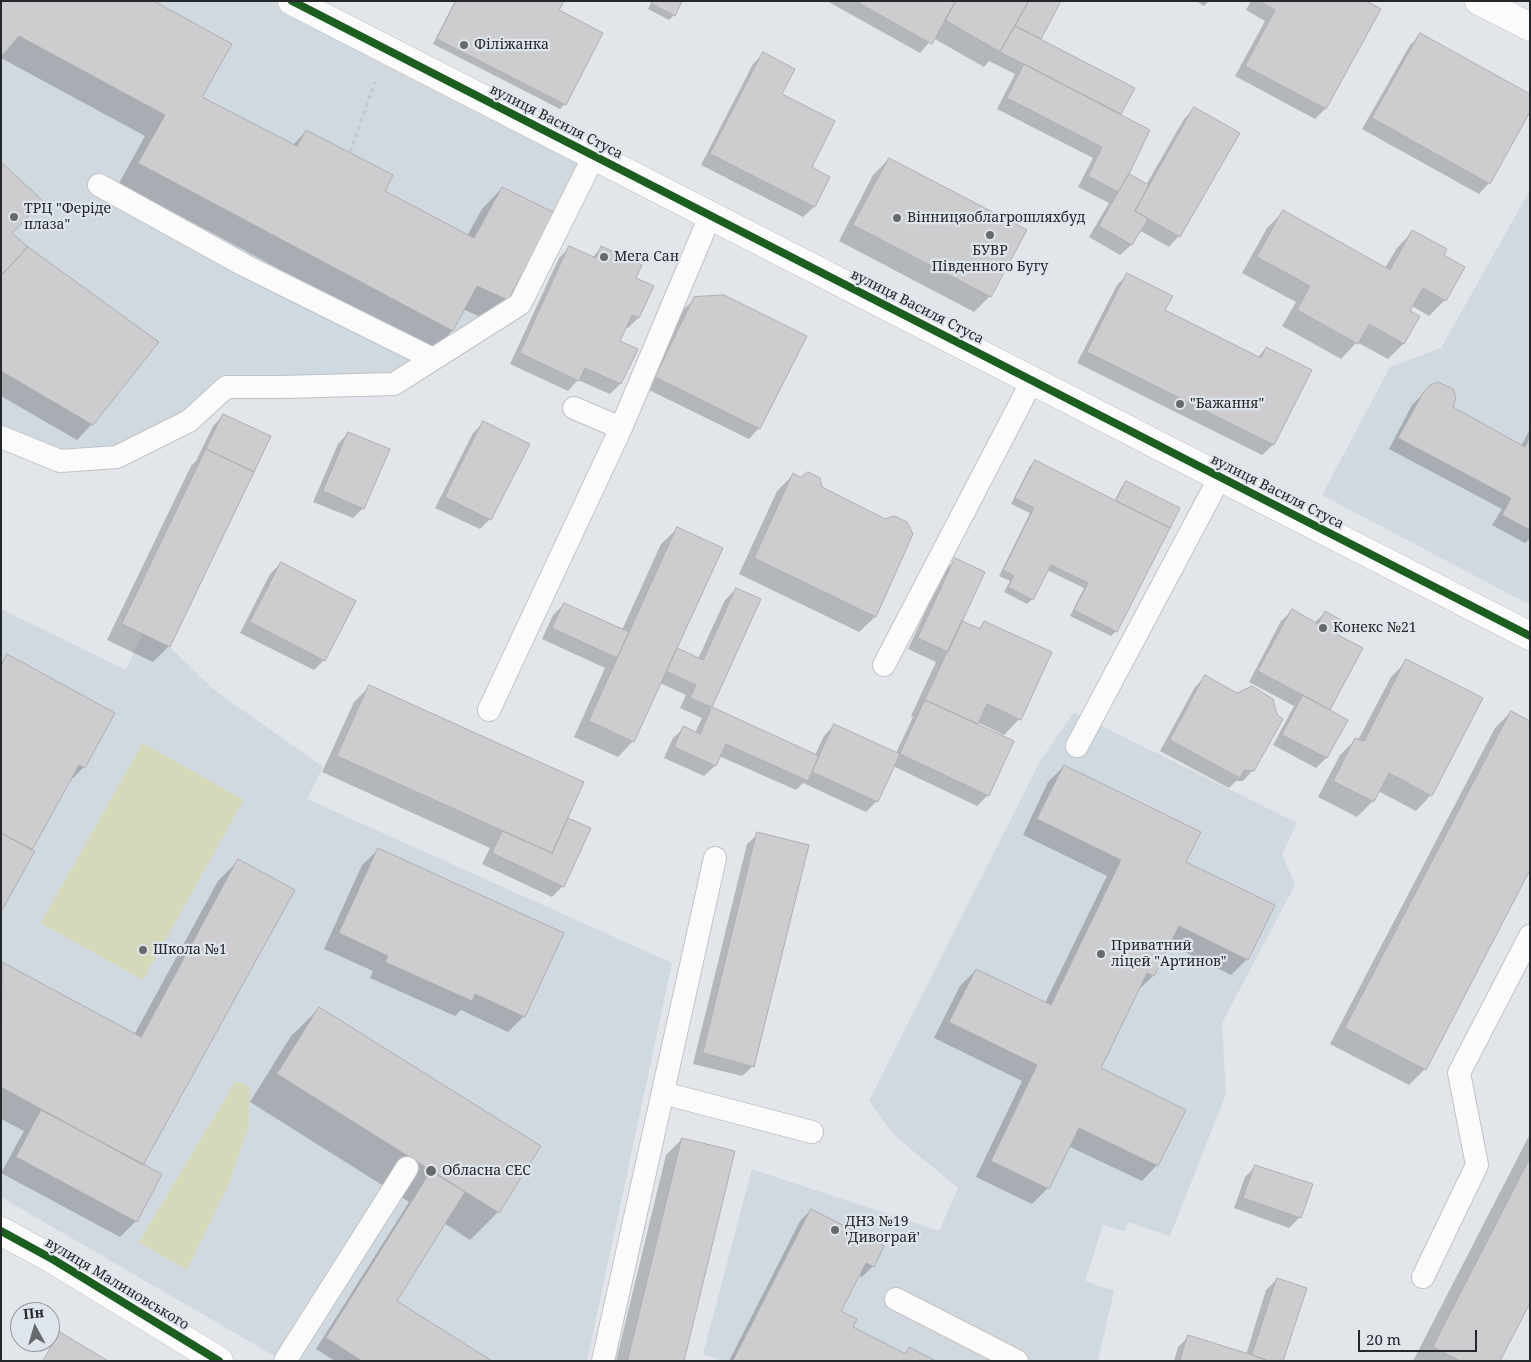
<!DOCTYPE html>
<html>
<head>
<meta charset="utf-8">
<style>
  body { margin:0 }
  #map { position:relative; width:1531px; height:1362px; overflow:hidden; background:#e2e5e9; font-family:"Noto Serif",serif }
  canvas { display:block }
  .frame { position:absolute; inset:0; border:2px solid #25282a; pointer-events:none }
  .north { position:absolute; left:10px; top:1302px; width:50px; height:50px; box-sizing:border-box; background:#dfe5ec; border:1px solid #95999e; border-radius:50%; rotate:354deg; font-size:14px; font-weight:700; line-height:20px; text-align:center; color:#25282a }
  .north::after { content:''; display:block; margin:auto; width:18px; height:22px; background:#676a6d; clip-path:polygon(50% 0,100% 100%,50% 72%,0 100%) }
  .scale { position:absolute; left:1358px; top:1330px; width:119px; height:22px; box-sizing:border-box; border:2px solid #25282a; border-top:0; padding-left:6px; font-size:15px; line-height:18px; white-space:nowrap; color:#25282a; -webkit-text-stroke:4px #dfe5ec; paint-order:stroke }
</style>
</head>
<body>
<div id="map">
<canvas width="1531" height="1362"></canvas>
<div class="frame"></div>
<div class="north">Пн</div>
<div class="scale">20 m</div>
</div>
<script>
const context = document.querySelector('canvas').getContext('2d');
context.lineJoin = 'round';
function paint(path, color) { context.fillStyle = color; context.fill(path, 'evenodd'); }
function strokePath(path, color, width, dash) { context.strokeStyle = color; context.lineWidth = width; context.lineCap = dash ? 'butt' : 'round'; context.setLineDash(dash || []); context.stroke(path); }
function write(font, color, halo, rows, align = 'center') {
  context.font = font + ' "Noto Serif",serif'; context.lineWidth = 4.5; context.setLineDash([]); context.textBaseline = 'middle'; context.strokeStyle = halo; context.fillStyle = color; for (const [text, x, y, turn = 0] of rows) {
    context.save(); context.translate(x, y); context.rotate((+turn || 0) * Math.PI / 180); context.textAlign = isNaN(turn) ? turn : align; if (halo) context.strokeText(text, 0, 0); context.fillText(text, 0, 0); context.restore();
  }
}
const built = new Path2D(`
  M1,1h291l302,155 -74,148 -126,80 -168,3 -109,70 -57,4 -59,-29z
  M1530,190v415l-208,-110 68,-128 51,-19z
  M1,609l125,61 16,-36 28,13 43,42 110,78 -16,32 365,164 -85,398h-304l-282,-164z
  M1074,712l223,111 -15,31 13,31 -73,138 4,71 -56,142 -42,-14 -4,9 -21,-6 -18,56 29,10 -16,70h-380v-2l-15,-5 49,-185 187,62 19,-43 -64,-53 -25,-34 171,-340z`);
const green = new Path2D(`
  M143,743l101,57 -101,180 -102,-57z
  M236,1081l14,6 -1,39 -20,58 -42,86 -48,-28z`);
const shadow = new Path2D(`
  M1,1l199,96 93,48 13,-14 77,61 84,44 15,-27 20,-21 5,112 -20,20 -24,-11 -11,22 -20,20 -313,-168 26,-47 -144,-78z
  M455,1h107l-4,10 7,93 -5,5 -127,-65z
  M652,1h29l-7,14 -5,5 -21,-11z
  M827,1h233l-20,39 93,49 -14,26 8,60 19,10 38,-66 10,-10 -15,127 -10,11 -30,-17 -8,15 -11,10 -31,-18 20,-34 -31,-16 15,-29 -96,-49 18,-35 -26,-13 -5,6 -51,-29 -13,15z
  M1196,1h13l-5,5z
  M1251,1h113l-39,108 -10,10 -80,-43 30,-55 -19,-11z
  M1420,35l69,148 -10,11 -117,-65 48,-84z
  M763,54l47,114 19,9 -15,30 -11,10 -102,-52 52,-101z
  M889,159l101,137 -16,16 -135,-71 34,-66z
  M1,163l10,70 81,191 -15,16 -76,-44z
  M1283,212l102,56 12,-20 15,-16 30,23 3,45 -16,16 -17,-10 -3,5 -6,33 -15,15 -31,-17 -16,17 -59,-33 14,-24 -54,-29 25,-45z
  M570,247l22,11 9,-10 33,31 4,39 -10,10 -3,-1 -6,14 17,8 -16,35 -10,10 -32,-14 -10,11 -58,-27 49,-106z
  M1127,275l37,36 93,47 9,-10 44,22 -37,75 -11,10 -185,-92 40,-78z
  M695,299l64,129 -10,11 -104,-51 39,-79z
  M1430,387l21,21 70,38 9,-17v109l-5,5 -33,-18 10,-16 -113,-60 23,-44z
  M224,415l-55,231 -16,16 -46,-22 84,-174 5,-5 17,-35z
  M484,422l6,97 -10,10 -45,-21 38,-75z
  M348,433l15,75 -10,10 -40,-16 25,-58z
  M1035,461l79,41 7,-14 5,-5 -10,148 -5,5 -41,-20 14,-28 -37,-18 -15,29 -5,5 -23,-12 6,-11 -11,-5 31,-63 -19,-9 19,-38z
  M793,475l28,13 90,46 -36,83 -16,15 -120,-58 38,-83z
  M677,529l-2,120 23,10 27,-59 11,-11 23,11 -49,108 105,47 9,-19 10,-11 62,28 17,-36 -2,-1 25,-54 -28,-13 37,-79 11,-10 4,62 18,7 6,-6 35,96 -15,16 -27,-13 -1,3 12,70 -11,11 -84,-40 -16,35 -11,11 -63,-29 -7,7 -77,-34 -4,10 -11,10 -40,-18 9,-20 11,-10 11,5 7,-15 -22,-10 6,-13 -26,-12 -27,58 -15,16 -44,-20 31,-69 -63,-29 11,-24 11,-11 58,26 39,-86z
  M281,563l43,97 -10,10 -74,-37 30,-59z
  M1292,611l22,12 11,-10 11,22 -7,75 18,10 -21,38 -10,10 -43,-23 21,-39 -45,-24 32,-61z
  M8,656l76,111 -16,16 -37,68 -30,58v-247z
  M1407,661l24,134 -15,16 -38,-20 -5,10 -16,16 -39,-20 22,-42 16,-16 2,1 33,-63z
  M1205,677l48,93 -10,11h-7l-7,7 -69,-37 35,-64z
  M369,687l197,131 23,10 -26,58 -11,11 -70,-33 8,-16 -168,-76 32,-70z
  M1511,712l-86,357 -16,16 -79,-41 165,-316z
  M1064,766l120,97 63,96 -16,16 -63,-31 -15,32 -17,16 -37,76 58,97 -15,16 -74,-35 -20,42 -16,16 -56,-27 46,-96 -88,-43 26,-52 16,-16 69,33 62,-127 -84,-41 25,-53z
  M758,834l-5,232 -11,10 -49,-12 54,-220z
  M378,850l146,166 -16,16 -47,-22 -6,6 -85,-38 3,-7 -49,-22 38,-84z
  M239,860l-97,305 -6,56 -16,16 -119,-64 23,-42 -23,-12v-155l1,-1 132,72 84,-154z
  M319,1009l179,203 -28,28 -26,-17 -49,79 95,59h-155l-19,-12 93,-147 -159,-100 41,-66z
  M1530,1134v167l-31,60h-86z
  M682,1139l1,222h-67l50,-206z
  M1256,1166l44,51 -11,11 -55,-20 11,-31z
  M811,1210l62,56 -11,11 -3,-2 -20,37 12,16 53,26 6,-5 23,12h-204l71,-140z
  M1277,1279l5,82h-108l4,-14 11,-11 57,19 20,-65z`);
const building = new Path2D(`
  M1,1h153l78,43 -30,53 95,49 9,-16 87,45 -8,16 89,47 28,-51 53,26 -47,87 -31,-14 -24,45 -315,-168 27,-48 -146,-79 -18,21z
  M456,1h108l-5,9 44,23 -37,72 -129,-66z
  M653,1h29l-7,15 -23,-12z
  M856,1h100l-24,43z
  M956,1h73l-29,51 -55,-32z
  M1029,1h32l-20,38 -26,-13z
  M1259,1h107l15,8 -55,100 -81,-43 30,-56z
  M1015,26l120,62 -14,26 -121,-62z
  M1420,33l110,61v18l-40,72 -118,-66z
  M763,52l32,17 -13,25 53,27 -23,46 18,10 -15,30 -105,-53z
  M1024,64l126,66 -21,44 -11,18 -30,-16 14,-29 -95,-49z
  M1194,107l46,26 -60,104 -45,-26z
  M889,158l138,72 -36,67 -138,-72z
  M1,162l42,39 -31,32 16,14 -27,29z
  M1129,174l20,11 -14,26 13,8 -16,26 -33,-19z
  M1283,210l107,60 22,-40 35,19 -3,6 21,12 -19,34 -23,-13 -13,23 10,5 -16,28 -35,-20 -11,20 -61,-34 13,-24 -53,-29z
  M569,246l27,12 5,-12 41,19 -6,13 18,8 -15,32 -7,-3 -12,26 18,8 -17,35 -36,-16 -6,13 -59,-28z
  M28,247l131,95 -66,83 -92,-54v-95z
  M1127,273l46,23 -8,14 96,48 5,-11 46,23 -38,75 -187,-93z
  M724,295l83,41 -47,93 -105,-52 39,-80z
  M1438,382l15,7 3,8 -3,10 72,40 5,-10v93l-28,-15 9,-17 -113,-60 25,-45 6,-7z
  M223,414l48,22 -17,36 -48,-23z
  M483,421l47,23 -39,76 -46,-23z
  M348,432l42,17 -26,60 -41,-18z
  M206,449l48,23 -84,175 -48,-23z
  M1035,460l135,68 -53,104 -43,-22 14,-27 -37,-18 -18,35 -25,-13 6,-11 -11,-6 31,-62 -19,-10z
  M808,472l12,6 2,9 63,32 9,-3 13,6 6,12 -37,83 -122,-59 39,-85 7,4z
  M1126,481l54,27 -10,20 -54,-27z
  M677,527l46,21 -89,194 -45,-21z
  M955,558l30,14 -37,80 -30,-14z
  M281,562l75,39 -31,60 -75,-39z
  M736,588l25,11 -49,108 -22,-9 6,-13 -30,-14 11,-23 26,12z
  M564,603l65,29 -12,26 -65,-30z
  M1292,609l26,15 7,-13 20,11 -7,13 25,13 -33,62 -72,-39z
  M962,621l18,8 4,-8 68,31 -31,68 -34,-16 -9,20 -53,-24z
  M7,654l108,59 -30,55 -6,-3 -47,85 -31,-17v-167z
  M1406,659l77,39 -51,98 -43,-23 -15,29 -41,-21 22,-43 9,3z
  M1205,675l32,18 15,-7 21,13 4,16 6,4 -29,52 -10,-1 -4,8 -70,-38z
  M369,685l215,97 -32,71 -215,-97z
  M1303,695l45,25 -21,38 -45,-23z
  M925,700l89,41 -25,55 -89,-42z
  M712,707l107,49 -11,25 -82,-37 -10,22 -42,-19 9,-21 17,8z
  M1511,711l19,10v149l-104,200 -81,-42z
  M834,724l66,30 -22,48 -66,-30z
  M1064,765l137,67 -15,30 89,43 -27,55 -69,-34 -25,50 -7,-3 -46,95 85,42 -28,56 -79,-38 -30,61 -58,-28 46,-96 -88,-43 27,-53 75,36 70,-145 -84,-41z
  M568,818l23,10 -27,59 -72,-34 10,-22 50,22z
  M757,832l52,13 -55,222 -51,-14z
  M1,833l34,18 -34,61z
  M378,848l186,85 -39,84 -50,-23 -3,7 -87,-39 3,-6 -49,-23z
  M238,859l57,31 -152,275 -142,-78 1,-125 139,75z
  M319,1007l222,139 -42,67 -222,-139z
  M41,1110l121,64 -25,48 -121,-65z
  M682,1138l53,13 -51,210h-54l-2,-1z
  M1530,1158v145l-30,58h-40l-27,-14z
  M1255,1165l58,19 -12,34 -58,-20z
  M431,1171l34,21 -68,109 95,60h-130l-36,-23z
  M811,1209l73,37 -10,21 -8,-4 -25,48 16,8 -4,8 53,27 3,-7 27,14h-203z
  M1277,1278l30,10 -24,73h-14l-17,-6z
  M60,1332l48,29h-65z
  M1188,1335l64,20 17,6h-89z`);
const path = new Path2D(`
  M350,152l25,-70`);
const lane = new Path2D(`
  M99,185l145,80 189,94
  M574,408l47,20 89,-212
  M1,437l59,24 57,-4 72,-36 37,-34h57l111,-3 126,-80 74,-148
  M884,665l148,-284
  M489,710l132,-282
  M1077,746l143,-269
  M663,1093l149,39
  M1423,1277l54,-112 -18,-92 71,-137
  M896,1299l121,62
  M285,1361l122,-193
  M603,1361l112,-503`);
const street = new Path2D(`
  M292,1l1238,635
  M1479,1l51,26`);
const secondary = new Path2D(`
  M1,1231l53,29 165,101`);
const cycleway = new Path2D(`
  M292,1l1238,635
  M1,1231l53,29 165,101`);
const markers = [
  [464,45,5,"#676a6d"],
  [14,217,5,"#676a6d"],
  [897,218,5,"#676a6d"],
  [990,235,5,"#676a6d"],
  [604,257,5,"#676a6d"],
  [1180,404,5,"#676a6d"],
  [1323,628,5,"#676a6d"],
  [143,950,5,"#676a6d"],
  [1101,954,5,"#676a6d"],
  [431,1171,6,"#676a6d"],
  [835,1230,5,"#676a6d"]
];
const poiNames = [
  ["Філіжанка",474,45],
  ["ТРЦ \"Феріде",24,209],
  ["плаза\"",24,225],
  ["Вінницяоблагрошляхбуд",907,218],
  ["БУВР",990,251,"center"],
  ["Південного Бугу",990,267,"center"],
  ["Мега Сан",614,257],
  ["\"Бажання\"",1190,404],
  ["Конекс №21",1333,628],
  ["Приватний",1111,946],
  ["ліцей \"Артинов\"",1111,962],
  ["Школа №1",153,950],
  ["Обласна СЕС",442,1171],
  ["ДНЗ №19",845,1222],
  ["'Дивограй'",845,1238]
];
const streetNames = [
  ["вулиця Василя Стуса",556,122,27],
  ["вулиця Василя Стуса",917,307,27],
  ["вулиця Василя Стуса",1277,492,27],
  ["вулиця Малиновського",117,1284,31]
];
paint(built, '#d1d9e0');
paint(green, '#d6d9b9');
paint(shadow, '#0003');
paint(building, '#cdcdd0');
strokePath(building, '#afafb2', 1);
strokePath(lane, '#c0c2c5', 24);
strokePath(street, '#c0c2c5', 29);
strokePath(secondary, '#c0c2c5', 29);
strokePath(path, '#c5c6c8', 3, [4, 4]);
strokePath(lane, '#fbfbfc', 22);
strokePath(street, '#fbfbfc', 28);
strokePath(secondary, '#fbfbfc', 28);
strokePath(cycleway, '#1b5e20', 8);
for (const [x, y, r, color] of markers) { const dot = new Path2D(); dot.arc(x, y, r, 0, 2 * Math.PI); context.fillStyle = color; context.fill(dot); strokePath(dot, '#dfe5ec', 2); }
write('14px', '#25282a', '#dfe5ec', poiNames, 'left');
write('14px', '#25282a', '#dfe5ec', streetNames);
</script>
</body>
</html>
